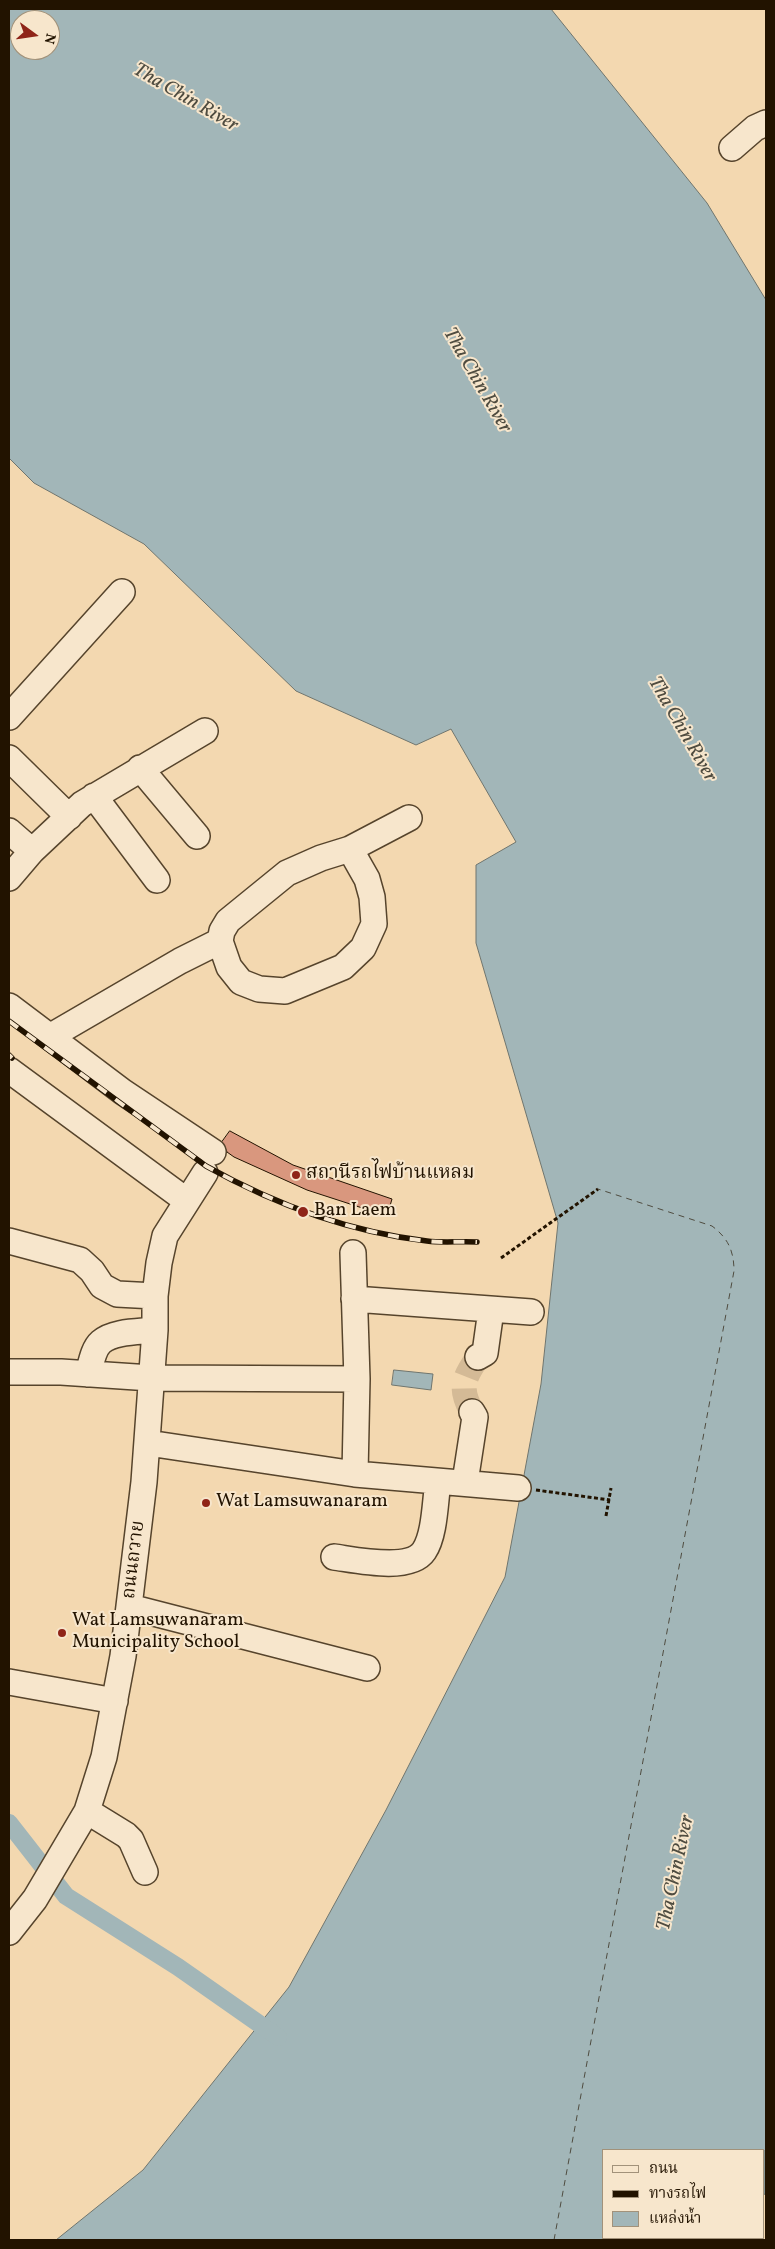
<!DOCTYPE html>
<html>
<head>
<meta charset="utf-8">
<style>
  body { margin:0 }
  #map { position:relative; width:775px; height:2249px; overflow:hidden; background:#f3d8b0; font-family:Vollkorn,"Noto Serif Thai",serif }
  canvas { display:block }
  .frame { position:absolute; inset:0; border:10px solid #221300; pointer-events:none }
  .legend { position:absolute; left:602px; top:2149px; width:162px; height:90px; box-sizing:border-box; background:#f7e6cc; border:1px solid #a2927a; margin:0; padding:6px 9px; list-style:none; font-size:15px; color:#221300 }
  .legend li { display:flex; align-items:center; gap:10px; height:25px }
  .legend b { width:25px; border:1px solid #a2927a }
  .north { position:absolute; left:10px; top:10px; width:50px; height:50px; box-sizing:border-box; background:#f7e6cc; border:1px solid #a2927a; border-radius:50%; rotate:104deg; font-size:14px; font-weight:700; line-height:20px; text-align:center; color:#221300 }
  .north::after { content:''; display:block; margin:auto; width:18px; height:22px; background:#8f2418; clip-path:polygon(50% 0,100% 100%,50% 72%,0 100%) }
</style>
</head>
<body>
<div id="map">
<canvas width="775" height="2249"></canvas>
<div class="frame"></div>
<ul class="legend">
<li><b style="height:6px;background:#f7e6cc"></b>ถนน</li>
<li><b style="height:6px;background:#221300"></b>ทางรถไฟ</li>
<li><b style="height:14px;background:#a2b6b8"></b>แหล่งน้ำ</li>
</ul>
<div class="north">N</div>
</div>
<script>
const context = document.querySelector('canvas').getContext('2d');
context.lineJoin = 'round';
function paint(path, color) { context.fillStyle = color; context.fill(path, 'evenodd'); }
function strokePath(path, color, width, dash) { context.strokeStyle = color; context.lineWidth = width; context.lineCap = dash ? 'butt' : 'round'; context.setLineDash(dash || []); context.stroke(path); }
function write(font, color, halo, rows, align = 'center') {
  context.font = font + ' Vollkorn,"Noto Serif Thai",serif'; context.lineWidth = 4; context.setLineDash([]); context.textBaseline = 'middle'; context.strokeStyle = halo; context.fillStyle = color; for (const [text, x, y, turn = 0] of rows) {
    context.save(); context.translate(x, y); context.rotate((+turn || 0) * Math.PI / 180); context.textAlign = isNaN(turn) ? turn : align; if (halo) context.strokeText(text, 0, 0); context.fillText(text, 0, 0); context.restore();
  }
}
const water = new Path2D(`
  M9,9h542l156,194 59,97v1895l-2,-1v-44h-160v88h97l-1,2h-644l87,-70 146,-183 97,-177 119,-233 36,-193 17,-161 -82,-280v-78l40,-23 -65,-113 -35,16 -120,-54 -152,-147 -110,-61 -25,-25zM20,20h30v30h-30z
  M394,1370l39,4 -2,16 -39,-5z`);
const canal = new Path2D(`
  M9,1823l57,73 112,71 100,70`);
const ferry = new Path2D(`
  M554,2240l180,-969c0,-20 -6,-33 -22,-45l-114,-37`);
const building = new Path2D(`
  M230,1131l63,34 99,34 -5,17 -80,-26 -73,-33 -7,-5 -5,-10z`);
const minorTunnel = new Path2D(`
  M472,1412c-13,-24 -9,-33 6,-55`);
const path = new Path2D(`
  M501,1258l97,-69
  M536,1490l74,10
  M606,1516l5,-28`);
const minor = new Path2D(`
  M732,148l23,-20 11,-5
  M9,717l113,-125
  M9,758l60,59
  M140,768l57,68
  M94,796l63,84
  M9,831l23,20
  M350,849l17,30 5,18 2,27 -11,24 -20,19 -58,24 -26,-2 -18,-7 -12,-15 -9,-26 2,-10 6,-10 59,-48 34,-15 29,-9 59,-31
  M9,878l23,-27 50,-47 123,-73
  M9,1006l114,86 90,60
  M51,1036l129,-75 40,-20
  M9,1070l178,131
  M9,1241l71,19 12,11 10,15 15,8 38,2
  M353,1253l4,126 -2,95 163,14
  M354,1299l177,13
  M478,1357l7,-4 6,-43
  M9,1372h52l90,6 206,1
  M88,1374c3,-10 5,-25 13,-32 13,-11 38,-10 54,-12
  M148,1443l207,31
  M465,1482l10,-65 -3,-5
  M334,1557c22,3 76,15 90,-6 11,-16 11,-50 14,-69
  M130,1607l237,61
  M9,1682l106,19
  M87,1811l39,24 5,5 14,32
  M9,1932l26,-33 52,-88 17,-54 19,-101 21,-174 11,-152v-34l4,-33 6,-27 40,-63`);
const rail = new Path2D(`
  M9,1021l197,145c68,38 143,66 221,75 16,2 33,0 50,1
  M9,1055l3,3`);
const markers = [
  [296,1175,5,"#8f2418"],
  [303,1212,6,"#8f2418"],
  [206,1503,5,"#8f2418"],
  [62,1633,5,"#8f2418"]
];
const poiNames = [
  ["สถานีรถไฟบ้านแหลม",306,1175],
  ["Ban Laem",314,1212],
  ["Wat Lamsuwanaram",216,1503],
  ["Wat Lamsuwanaram",72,1622],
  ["Municipality School",72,1644]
];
const streetNames = [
  ["ถนนถวาย",135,1560,-83]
];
const waterNames = [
  ["Tha Chin River",185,99,30],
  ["Tha Chin River",476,381,60],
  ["Tha Chin River",681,730,60],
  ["Tha Chin River",677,1873,-78]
];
paint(water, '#a2b6b8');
strokePath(water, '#6f756e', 1);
strokePath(canal, '#a2b6b8', 18);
strokePath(ferry, '#4f4c40', 1, [6, 5]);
paint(building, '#d9977e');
strokePath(building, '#221300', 1);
strokePath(minorTunnel, '#d4ba96', 25, [25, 12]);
strokePath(minor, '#56442c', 28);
strokePath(path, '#221300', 3, [4, 2.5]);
strokePath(minor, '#f7e6cc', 25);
strokePath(rail, '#221300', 5.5);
strokePath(rail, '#f7e6cc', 4, [11]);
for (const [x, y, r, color] of markers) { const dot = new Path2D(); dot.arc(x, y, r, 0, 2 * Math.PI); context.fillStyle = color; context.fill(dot); strokePath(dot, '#f7e6cc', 2); }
write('19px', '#221300', '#f7e6cc', poiNames, 'left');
write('19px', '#221300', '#f7e6cc', streetNames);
write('italic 20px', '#4f4c40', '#f7e6cc', waterNames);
</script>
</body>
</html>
